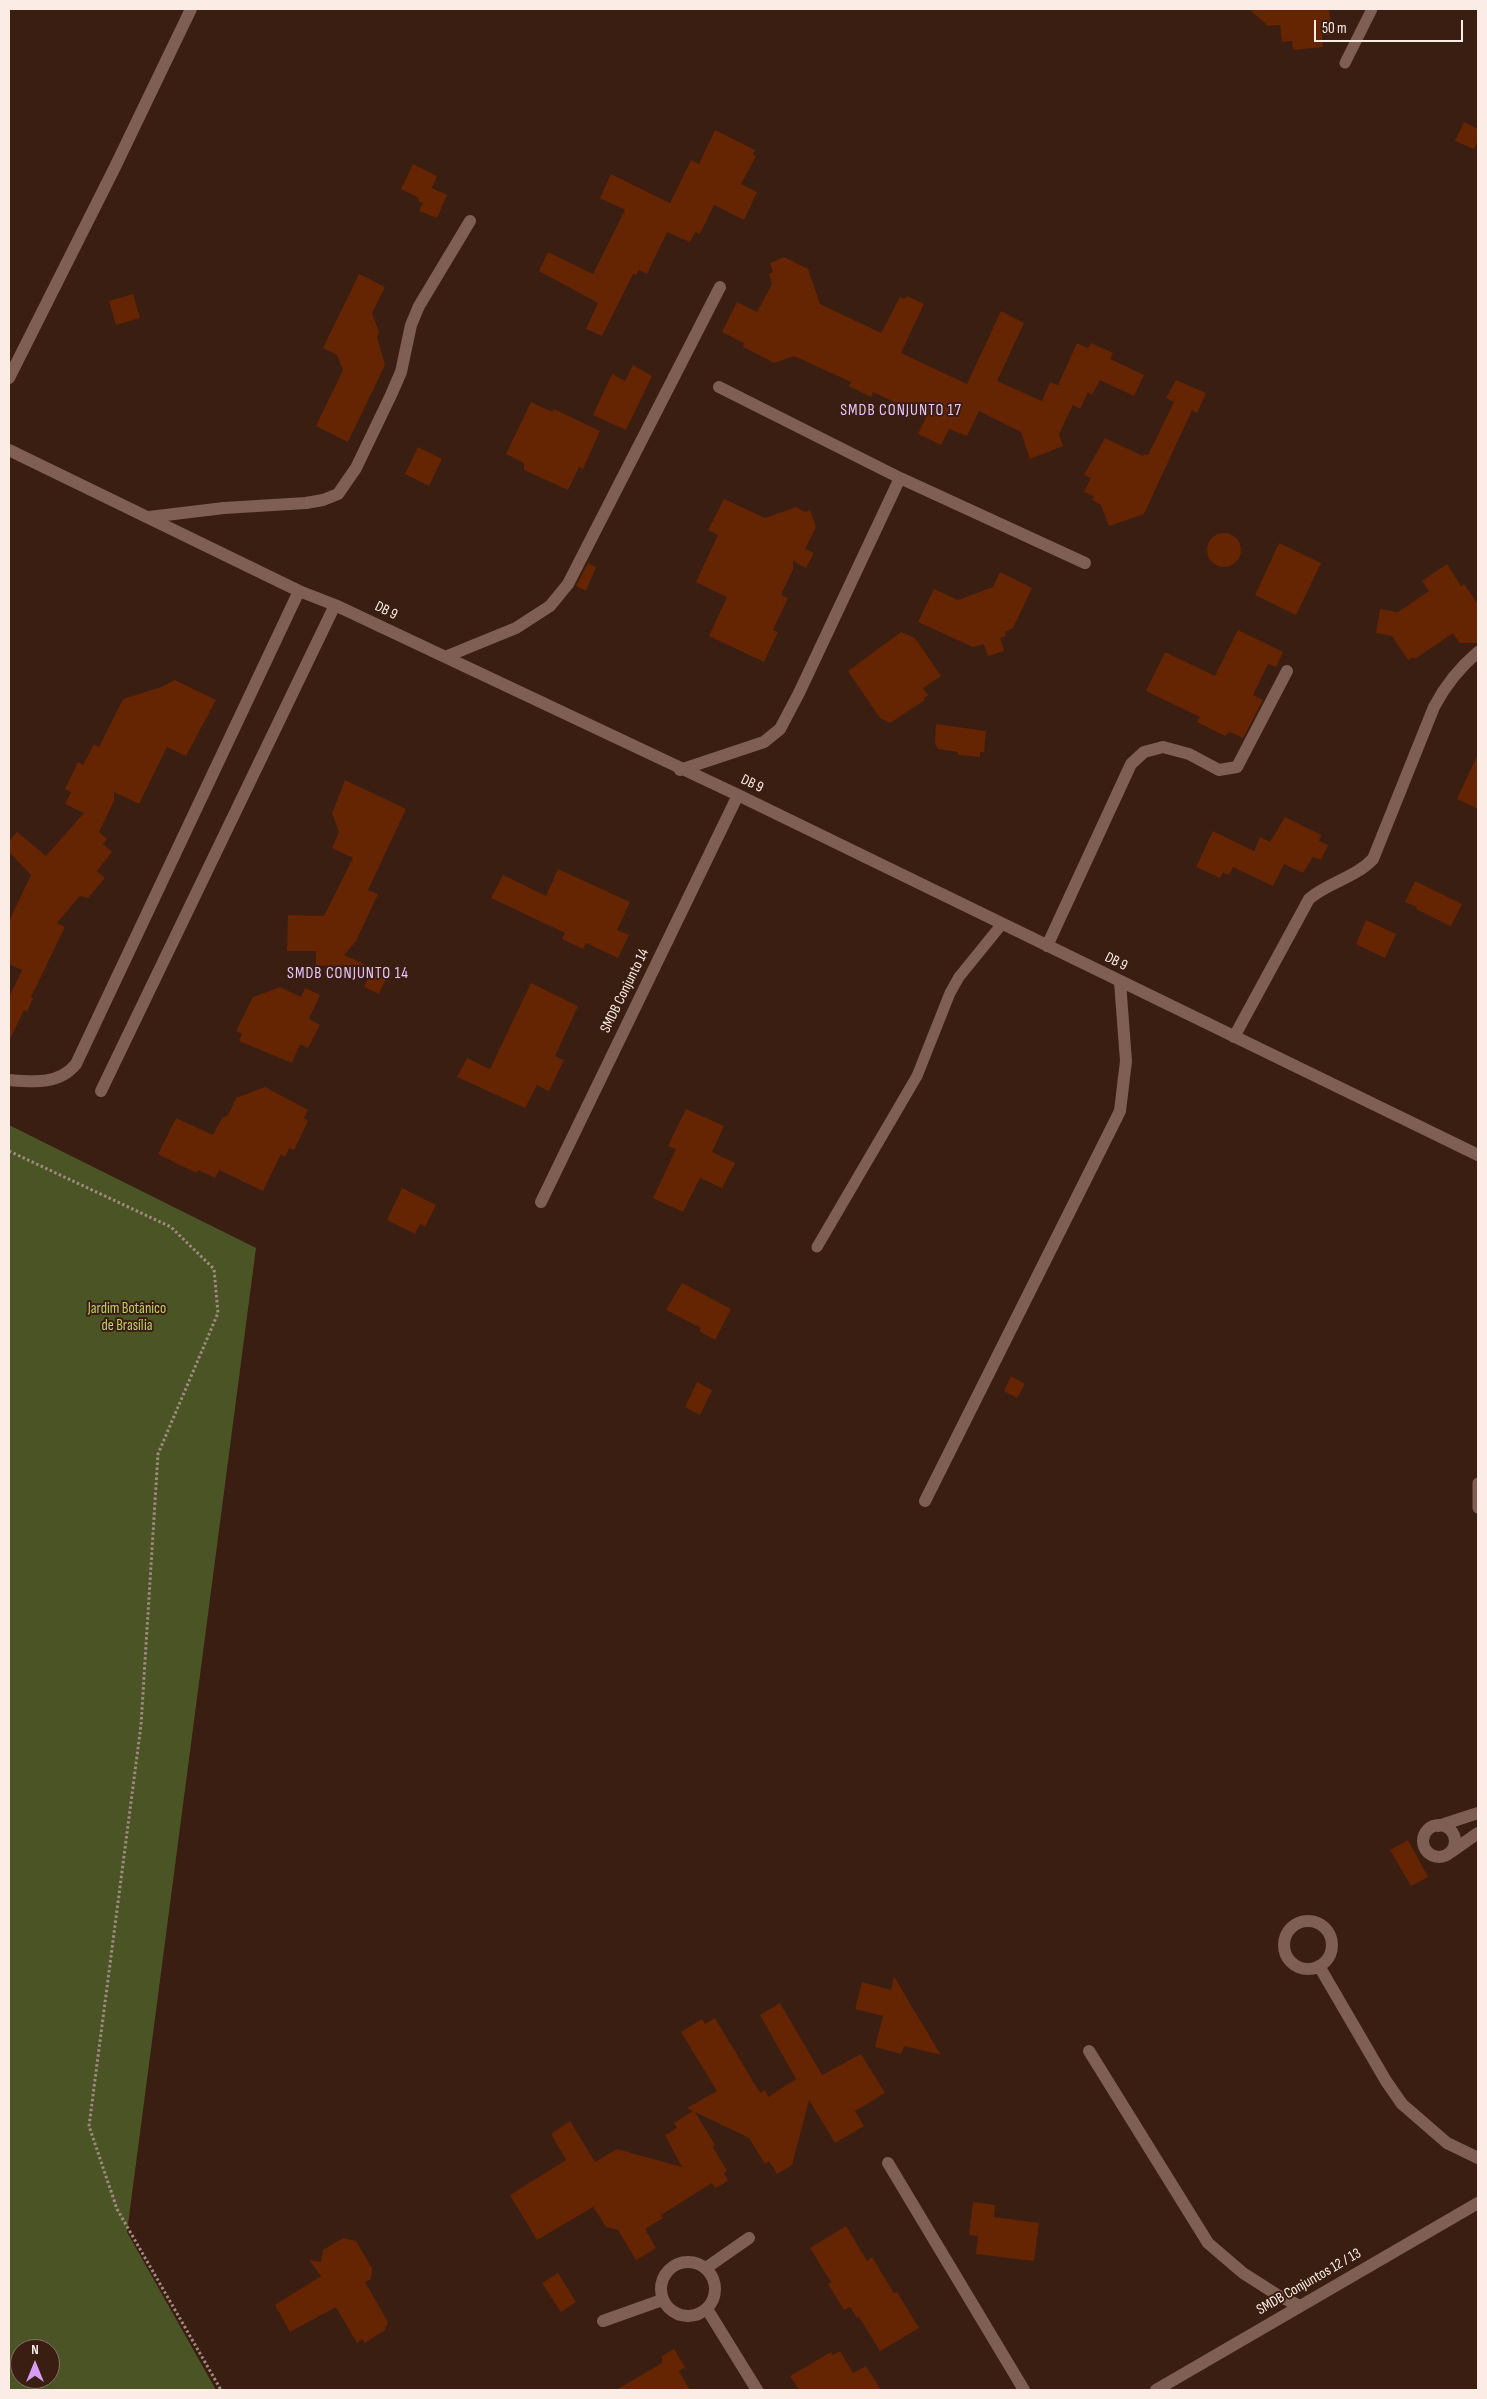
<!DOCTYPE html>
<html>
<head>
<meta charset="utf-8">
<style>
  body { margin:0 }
  #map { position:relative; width:1487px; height:2399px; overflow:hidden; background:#3a1e12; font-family:"Sofia Sans Condensed",sans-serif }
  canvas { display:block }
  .frame { position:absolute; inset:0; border:10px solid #fcece6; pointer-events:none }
  .north { position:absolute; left:10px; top:2339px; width:50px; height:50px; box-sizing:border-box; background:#3a1e12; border:1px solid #887067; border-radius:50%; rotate:0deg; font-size:14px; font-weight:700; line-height:20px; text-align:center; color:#fcece6 }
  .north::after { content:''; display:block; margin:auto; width:18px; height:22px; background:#d79bf9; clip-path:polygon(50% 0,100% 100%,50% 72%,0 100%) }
  .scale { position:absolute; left:1314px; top:20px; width:149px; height:22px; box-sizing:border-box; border:2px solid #fcece6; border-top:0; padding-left:6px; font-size:15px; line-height:18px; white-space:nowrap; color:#fcece6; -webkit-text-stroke:4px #3a1e12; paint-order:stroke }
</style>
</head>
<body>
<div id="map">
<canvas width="1487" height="2399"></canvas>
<div class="frame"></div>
<div class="north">N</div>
<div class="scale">50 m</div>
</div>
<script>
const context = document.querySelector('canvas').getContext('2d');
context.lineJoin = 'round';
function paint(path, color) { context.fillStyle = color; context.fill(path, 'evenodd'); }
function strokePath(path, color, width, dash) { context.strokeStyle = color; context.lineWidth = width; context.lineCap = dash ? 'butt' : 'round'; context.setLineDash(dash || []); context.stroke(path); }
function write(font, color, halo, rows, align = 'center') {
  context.font = font + ' "Sofia Sans Condensed",sans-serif'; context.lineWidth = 4; context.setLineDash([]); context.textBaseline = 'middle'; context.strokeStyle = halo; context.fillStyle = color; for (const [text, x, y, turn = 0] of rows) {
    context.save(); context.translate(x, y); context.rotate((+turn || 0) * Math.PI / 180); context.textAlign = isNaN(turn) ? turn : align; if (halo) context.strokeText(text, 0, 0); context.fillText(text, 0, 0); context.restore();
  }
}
const green = new Path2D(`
  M9,1125l247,123 -129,984 89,158h-207zM20,2349h30v30h-30z`);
const building = new Path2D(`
  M1249,9h80l3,26h-10l1,12 -30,3 -1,-9 -10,1 -2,-17 -12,1z
  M1464,122l14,7v11l-4,9 -19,-8z
  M715,130l40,20 -2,5 3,1 -15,28 16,8 -13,28 -30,-15 -14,29 -5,-2 -5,10 -23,-10 -20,42 -8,-4 -3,5 -3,-1 -31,62 -16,-7 12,-26 -59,-32 9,-19 45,22 32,-64 -25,-12 11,-24 59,29 21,-43 8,4z
  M413,164l24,12 -5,12 15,7 -10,23 -18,-7 4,-8 -5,-2 1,-3 -18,-9z
  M784,257l24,12 12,35 61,29 19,-36 5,2 2,-3 17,8 -23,49 66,31 34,-73 23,12 -27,58 45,20 8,-19 8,3 19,-42 11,5 3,-5 22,10 -3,6 34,16 -10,21 -34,-16 -8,15 -4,-3 -8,17 -7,-4 -14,29 4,12 -33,13 -9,-27 -42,-21 -12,25 -18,-7 -8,16 -23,-11 8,-17 -53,-25 -2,5 -22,-11 2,-4 -57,-26 -20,7 -31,-16 1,-4 -22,-11 15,-30 20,10 15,-28 -3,-10 4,-2 -3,-9z
  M359,274l26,13 -13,26 7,19 -2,5 8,28 -37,77 -32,-16 27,-56 -6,-15 -14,-7z
  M133,294l7,24 -24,7 -7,-24z
  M633,365l19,11 -26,54 -33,-15 19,-41 13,7z
  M1176,380l30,13 -9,20 -5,-3 -48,104 -35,12 -8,-21 -9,-5 2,-4 -10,-4 7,-14 -7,-3 21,-37 38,18 1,-2 4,1 26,-53 -8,-4z
  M531,402l21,10 2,-3 46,22 -17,38 -4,-2 -11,23 -44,-20v-7l-18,-9z
  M418,447l24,12 -13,27 -24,-12z
  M724,499l41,19 31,-11 9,5 5,-2 6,17 -11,22 9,4 -8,15 -13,-7v8l-12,26 7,3 -15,32 5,2 -14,30 -55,-26 18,-39 -31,-15 22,-47 -10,-5z
  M1207 550a17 17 0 1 1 34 0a17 17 0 1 1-34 0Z
  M1279,543l42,20 -25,52 -41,-20z
  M588,563l8,4 -10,24 -10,-5z
  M1447,564l14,22 3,-2 14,20v39h-19l-6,-10 -38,26 -2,-2 -5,3 -16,-24 -16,-3 4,-24 18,3 31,-21 -7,-10z
  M1000,572l32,16 -19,40 -8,4 1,4 -6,2 4,13 -16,5 -4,-12 -11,3 -55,-25 16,-33 24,11 35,-13z
  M1238,630l45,22 -7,15 -8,-3 -15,31 10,5 -20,38 -13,-6 -5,4 -28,-14 3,-5 -54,-26 19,-39 50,24z
  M901,632l14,6 26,38 -18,12 5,7 -4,3 1,2 -35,23 -10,-5 -32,-47z
  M175,680l41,20 -30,56 -19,-9 -28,57 -25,-12v9l-15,31 8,7 -4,5 9,8 -15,19 8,7 -17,20 -8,-2 -23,27 8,4 -34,70 2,1 -6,14 -3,-2 -15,31v-44l13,-27 -13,-6v-43l22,-46 -22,-23v-11l8,-9 29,24 38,-43 -19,-9 6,-12 -6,-3 13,-27 5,3 11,-21 5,3 24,-48 38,-12z
  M936,724l50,7 -2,21h-4v5l-22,-2v-3l-20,-3 -3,-5z
  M1478,754v55l-21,-10z
  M345,780l61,29 -38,81 10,4 -22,47 -12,14 22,10 -50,1v-15h-29l1,-36 36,1 29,-58 -21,-10 7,-16 -7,-19z
  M1285,817l36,18 -2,6 9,4 -7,15 -8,-3 -10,16 -19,-9 -11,22 -40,-19 -4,8 -6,-3 -3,6 -24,-11 17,-36 41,20 6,-14 10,5z
  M558,869l72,33 -13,28 12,5 -11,23 -32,-15 -3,6 -21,-10 3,-6 -74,-35 12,-23 43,21z
  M1415,881l47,23 -10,20 -2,2 -34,-17 1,-2 -12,-5z
  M1366,920l30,14 -11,24 -29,-14z
  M373,968l15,7 -9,19 -15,-7z
  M531,983l47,23 -23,50 9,4 -15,31 -12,-6 -12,23 -68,-31 10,-19 23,11z
  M280,987l21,10 4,-9 15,7 -11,24 11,6 -12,23 -8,-4 -8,19 -53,-22 3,-7 -6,-3 17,-34z
  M265,1087l43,23 -4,8 4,3 -14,29 -5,-2 -4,9 -4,-3 -18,37 -44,-21 -4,8 -17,-8 -1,3 -7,-3 -32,-16 18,-36 37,17 9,-17 6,-3 8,-17z
  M686,1109l38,17 -12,26 23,11 -13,25 -22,-10 -17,34 -30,-14 23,-49 -8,-3z
  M402,1188l34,17 -11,22 -5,-3 -5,10 -28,-14z
  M682,1283l49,26 -16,31 -16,-9 2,-3 -35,-18z
  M1011,1376l14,8 -8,14 -13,-7z
  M697,1382l15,8 -12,25 -15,-8z
  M1408,1840l20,37 -17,9 -21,-36z
  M894,1976l18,31 29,48 -37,-9 -3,8 -26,-7 8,-31 -28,-7 7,-27 29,8z
  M780,2003l42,72 39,-21 24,39 -30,18 9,15 -29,17 -26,-43 -17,65 -15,9 -8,-13 -4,3 -16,-26 -54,-26 20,33 -2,2 14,24 -3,2 4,8 -13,7 -3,-5 -51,32 2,3 -18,11 11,19 -20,12 -18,-30 -12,-3 -13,-20 -56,33 -27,-45 56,-35 -15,-26 19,-13 25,41 22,-13 65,18 -17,-32 12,-7 -3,-5 19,-12 -6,-3 30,-17 -36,-59 21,-13 3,5 10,-6 45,75 5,-3 3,7 28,-18 -36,-64z
  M973,2202l22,3 -1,12 45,6 -5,38 -58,-7 2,-18 -9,-1z
  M846,2226l21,35 5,-4 22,36 3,-1 22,36 -39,23 -21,-34 -2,1 -7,-11 -6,3 -16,-26 3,-2 -21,-34z
  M343,2238l13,3 16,27 -1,11 -6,3 23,40 -3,8 -20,13 -3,-4 -5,4 -21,-36 -46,25 -15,-27 46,-29 -12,-16 12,2 2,-12z
  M558,2273l18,29 -15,10 -19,-29z
  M674,2349l11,18 -6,4 11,19h-74l46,-27v-7z
  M840,2351l13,22 13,-7 15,24h-82l-9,-14 41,-24 2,3z`);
const path = new Path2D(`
  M9,1151l162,76 43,42 4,44 -60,141 -17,271 -52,401 28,83 104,181`);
const service = new Path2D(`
  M1345,63l27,-54
  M817,1247l100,-171 33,-83 9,-16 43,-53
  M1478,1483v25`);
const minor = new Path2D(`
  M9,378l106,-211 76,-158
  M9,450l290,141 36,14 403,190 740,360
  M900,478l185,85
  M149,517l75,-9 82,-5 17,-3 15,-6 18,-26 35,-73 10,-23 10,-47 8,-19 51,-85
  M445,657l71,-29 34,-22 18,-22 152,-297
  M680,770l84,-28 16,-13 19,-36 101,-215 -181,-91
  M1047,946l84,-182 13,-12 19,-5 26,7 30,16 18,-3 50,-96
  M1234,1037l75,-138c20,-17 46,-21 64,-40l61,-152c12,-23 25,-39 44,-55
  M9,1080c24,2 50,5 67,-16l223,-473
  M101,1091l234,-486
  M541,1202l197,-407
  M925,1501l195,-390 6,-50 -6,-79
  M1423 1841a16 16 0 1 1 32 0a16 16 0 1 1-32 0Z
  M1438,1826l40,-13
  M1451,1852l27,-19
  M1284 1945a24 24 0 1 1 48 0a24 24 0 1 1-48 0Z
  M1319,1966l67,115 16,23 45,39 31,15
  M1089,2051l119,192 35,30 36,23 21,10
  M888,2163l136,227
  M661 2289a27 27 0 1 1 54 0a27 27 0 1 1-54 0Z
  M706,2268l43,-30
  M707,2309l50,81
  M603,2321l59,-21
  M1156,2390l322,-187`);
const streetNames = [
  ["DB 9",386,611,26],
  ["DB 9",752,784,25],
  ["DB 9",1116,962,26],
  ["SMDB Conjunto 14",625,991,-64],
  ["SMDB Conjuntos 12 / 13",1309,2282,-30]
];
const parkNames = [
  ["Jardim Botânico",127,1309],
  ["de Brasília",127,1326]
];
const neighbourhoodNames = [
  ["SMDB CONJUNTO 17",901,411],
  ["SMDB CONJUNTO 14",348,974]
];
paint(green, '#4b5424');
paint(building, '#652402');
strokePath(path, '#a08a82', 3, [2.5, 2.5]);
strokePath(service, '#7f5e54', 11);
strokePath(minor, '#7f5e54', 12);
write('15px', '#fcece6', '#3a1e12', streetNames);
write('15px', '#bdd269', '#3a1e12', parkNames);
context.letterSpacing = '1px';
write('16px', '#e7c6fb', '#3a1e12', neighbourhoodNames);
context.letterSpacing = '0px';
</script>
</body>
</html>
